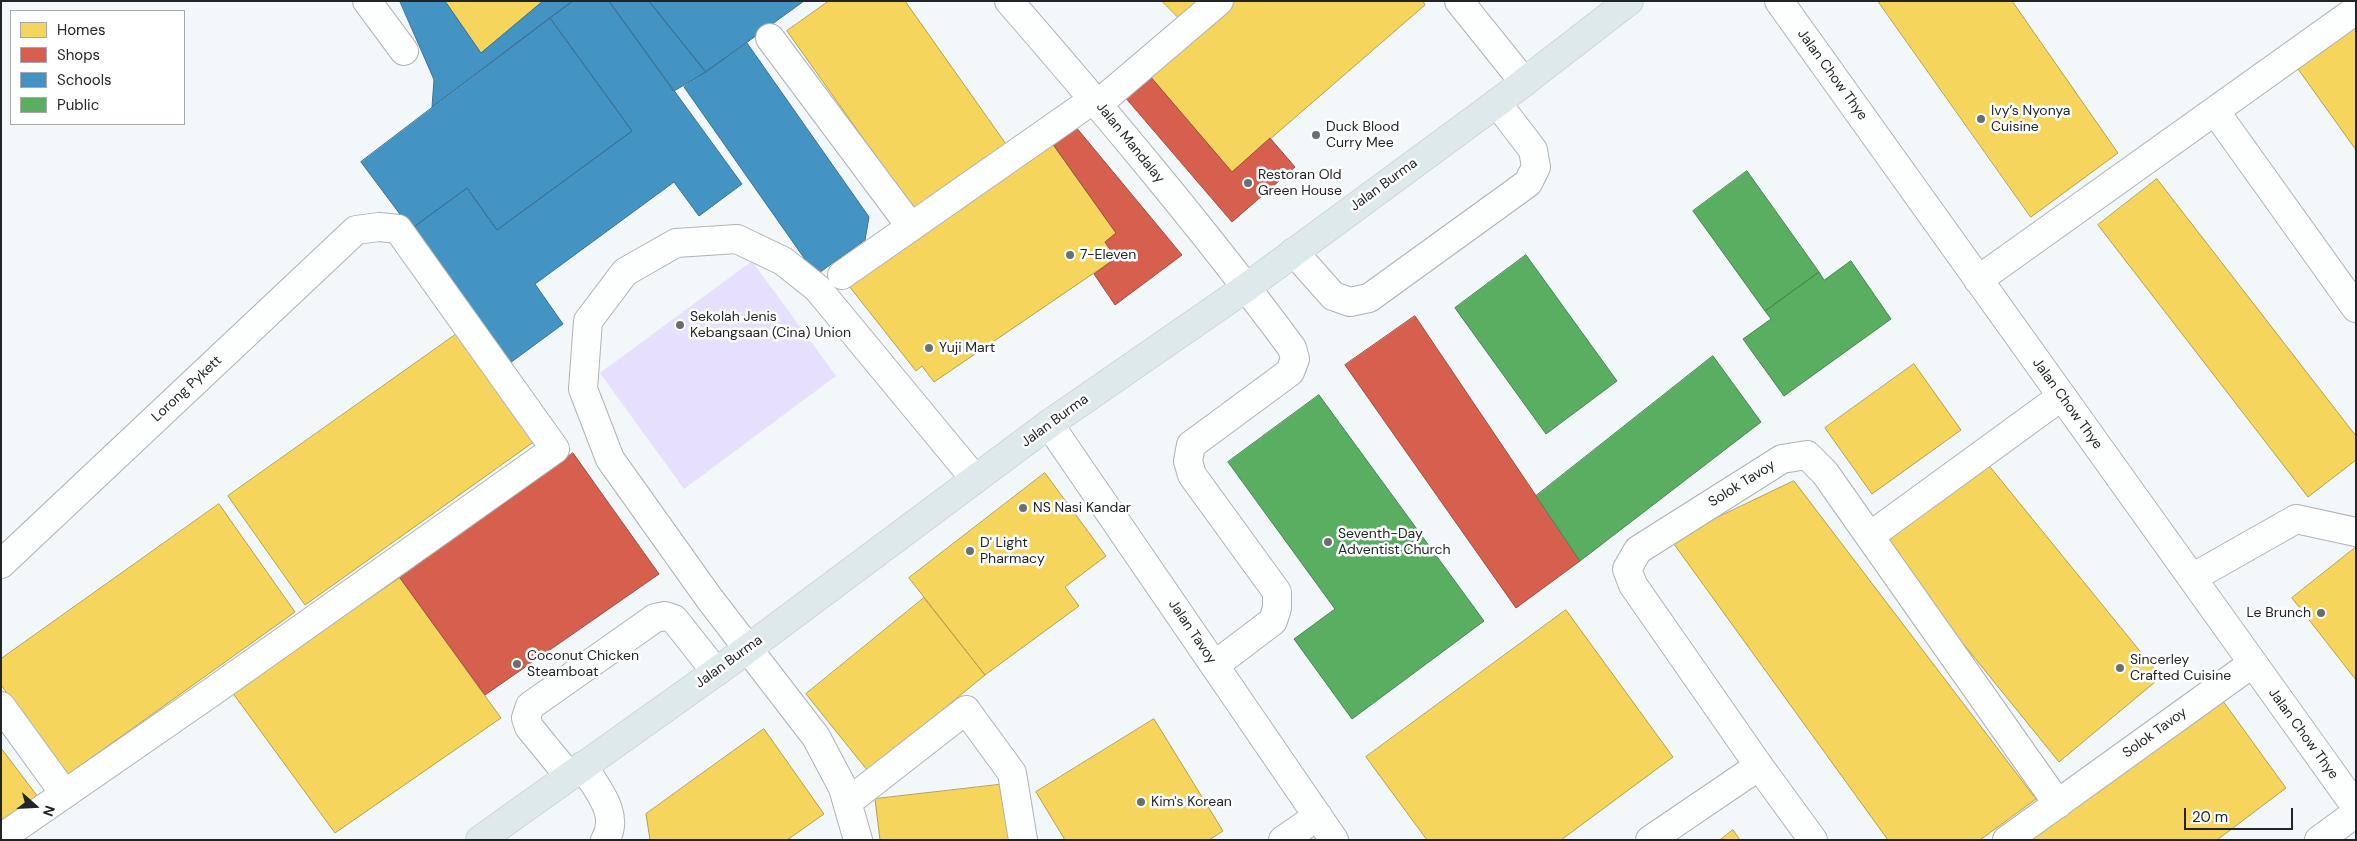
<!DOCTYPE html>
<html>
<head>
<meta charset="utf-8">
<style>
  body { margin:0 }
  #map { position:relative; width:2357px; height:841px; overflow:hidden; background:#f2f7fa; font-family:"DM Sans",sans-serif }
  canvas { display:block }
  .frame { position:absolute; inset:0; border:2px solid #222527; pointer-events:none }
  .legend { position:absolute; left:10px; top:10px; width:175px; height:115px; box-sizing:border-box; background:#fff; border:1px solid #a7a8a9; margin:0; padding:6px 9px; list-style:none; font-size:15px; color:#222527 }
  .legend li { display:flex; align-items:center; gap:10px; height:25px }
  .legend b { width:25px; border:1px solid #a7a8a9 }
  .north { position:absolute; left:10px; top:781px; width:50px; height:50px; -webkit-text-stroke:4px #fff; paint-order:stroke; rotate:109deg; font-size:14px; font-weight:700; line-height:20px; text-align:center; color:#222527 }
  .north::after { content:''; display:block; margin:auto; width:18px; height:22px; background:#222527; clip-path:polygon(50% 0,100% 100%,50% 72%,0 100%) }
  .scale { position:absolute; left:2184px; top:808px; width:109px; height:22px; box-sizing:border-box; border:2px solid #222527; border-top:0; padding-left:6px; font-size:15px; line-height:18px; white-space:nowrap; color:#222527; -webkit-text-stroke:4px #fff; paint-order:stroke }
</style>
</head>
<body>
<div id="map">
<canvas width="2357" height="841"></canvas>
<div class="frame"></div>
<ul class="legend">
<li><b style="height:14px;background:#f6d55c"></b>Homes</li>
<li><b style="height:14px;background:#d6604d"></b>Shops</li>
<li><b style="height:14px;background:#4393c3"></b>Schools</li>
<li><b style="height:14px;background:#5aae61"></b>Public</li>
</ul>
<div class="north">N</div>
<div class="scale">20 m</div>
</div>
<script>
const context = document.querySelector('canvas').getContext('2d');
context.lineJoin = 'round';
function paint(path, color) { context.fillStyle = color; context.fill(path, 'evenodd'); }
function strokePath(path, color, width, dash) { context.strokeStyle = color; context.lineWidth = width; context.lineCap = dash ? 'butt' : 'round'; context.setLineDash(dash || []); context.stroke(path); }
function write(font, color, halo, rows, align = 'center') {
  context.font = font + ' "DM Sans",sans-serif'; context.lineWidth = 5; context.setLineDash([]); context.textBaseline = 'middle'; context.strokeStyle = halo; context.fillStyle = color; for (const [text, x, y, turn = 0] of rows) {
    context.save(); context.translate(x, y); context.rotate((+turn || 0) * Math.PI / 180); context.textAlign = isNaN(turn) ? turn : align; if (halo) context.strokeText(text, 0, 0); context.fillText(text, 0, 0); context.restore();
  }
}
const green = new Path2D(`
  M752,261l84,115 -152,113 -84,-116z`);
const homes = new Path2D(`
  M445,1h98l-62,52z
  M829,1h76l101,143 -92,66 -127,-179z
  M1162,1h40l-21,19z
  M1234,1h189l2,4 -193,167 -83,-97z
  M1878,1h134l106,152 -87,64z
  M2356,17v133l-63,-88z
  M1052,143l64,90 -11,9 11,16 -182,124 -12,-16 -6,5 -67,-85z
  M2157,179l199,257v24l-48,37 -210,-272z
  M458,333l77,108 -230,164 -77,-109z
  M1914,364l47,66 -89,64 -47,-66z
  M1982,457l179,220 -102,85 -179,-221z
  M1045,473l61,83 -41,31 14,19 -94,69 -76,-97z
  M1794,481l242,318 -56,41h-92l-217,-300z
  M219,504l76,108 -229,164 -65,-91v-26z
  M2355,548l1,1v131l-64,-82z
  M400,578l101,140 -166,115 -103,-141z
  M924,598l61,77 -117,96 -62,-77z
  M1566,610l107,147 -112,83h-134l-61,-83z
  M2220,697l66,91 -69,52h-188z
  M1154,719l69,112 -14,9h-144l-29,-48z
  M764,729l60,85 -37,26h-137l-4,-26z
  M1,748l37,49 -37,25z
  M1006,784l7,56h-133l-5,-41z
  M1733,830l7,10h-20z`);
const shops = new Path2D(`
  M1149,75l83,97 38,-34 25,29 -63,55 -108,-126z
  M1075,126l107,129 -67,50 -21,-31 22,-16 -11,-16 11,-9 -64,-90z
  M1415,316l165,245 -64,47 -171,-243z
  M573,453l86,121 -174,121 -85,-117z`);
const schools = new Path2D(`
  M400,1h45l36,52 62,-52h30l-141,106 2,-27z
  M573,1h36l133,183 -43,32 -25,-34 -139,102 28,40 -53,39 -99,-134 56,-41 30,42 135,-99 -82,-113z
  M609,1h40l57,71 -32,19z
  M649,1h155l-98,71z
  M550,18l82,113 -135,99 -30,-42 -56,41 -50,-67z
  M747,43l122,174 -4,23 -49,35 -132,-188z`);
const public = new Path2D(`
  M1747,171l72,101 -54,39 -72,-100z
  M1526,255l91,126 -71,53 -91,-126z
  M1851,261l40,58 -107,77 -41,-57 28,-20 -6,-8 54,-39 5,8z
  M1713,356l48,66 -181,139 -44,-65z
  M1319,395l165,226 -132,98 -58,-80 41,-30 -107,-147z`);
const minor = new Path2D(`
  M367,1l37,50
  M1009,1c98,113 194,227 283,347l3,11 -5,13 -99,73 -3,16 4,14 85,117v16l-4,13 -58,44
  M1459,1l65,81
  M1779,1l577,806
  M770,38l141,189
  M1098,104l121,-103
  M2215,111l141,197
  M1294,252l39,44 17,6 19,-4 159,-115 8,-16 -3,-17 -36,-47
  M842,275l252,-176
  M1978,280l378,-270
  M1049,424l285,416
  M1870,536l192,-140
  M1,564l355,-334 23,-3 19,2 157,220 -346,245 -208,144
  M2192,578l104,-59 60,13
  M1,706l63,87
  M583,766c13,22 38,48 22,74
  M569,776l-40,-49 -3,-9 4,-12 125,-88 10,-2 9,3 42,53
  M848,802l118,-92 46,63 11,67
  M858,840l-15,-52 -27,-51 -107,-139 -99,-139 -27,-70 5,-68 37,-49 51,-29 61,-4 46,22 34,27 158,191
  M1283,840l35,-24
  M1650,840l109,-74
  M1813,840l-54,-74 -126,-181 -6,-16 11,-19 144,-91 25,-4 18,18 233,331
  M2007,840l246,-177
  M2319,840l37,-27`);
const major = new Path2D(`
  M480,840l254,-181 315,-235 198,-137 250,-184 132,-102`);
const markers = [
  [1981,119,5,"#6b6e71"],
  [1316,135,5,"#6b6e71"],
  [1248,183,5,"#6b6e71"],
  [1070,255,5,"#6b6e71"],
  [680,325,5,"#6b6e71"],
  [929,348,5,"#6b6e71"],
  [1023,508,5,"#6b6e71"],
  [1328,542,5,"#6b6e71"],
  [970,551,5,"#6b6e71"],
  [2321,613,5,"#6b6e71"],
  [517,664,5,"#6b6e71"],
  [2120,668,5,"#6b6e71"],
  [1141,802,5,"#6b6e71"]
];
const streetNames = [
  ["Jalan Chow Thye",1832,75,54],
  ["Jalan Mandalay",1130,143,51],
  ["Jalan Burma",1384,185,-36],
  ["Lorong Pykett",187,389,-43],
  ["Jalan Chow Thye",2067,404,54],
  ["Jalan Burma",1055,421,-36],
  ["Solok Tavoy",1742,484,-32],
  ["Jalan Tavoy",1192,632,56],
  ["Jalan Burma",729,662,-36],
  ["Solok Tavoy",2155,733,-36],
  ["Jalan Chow Thye",2303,734,54]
];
const poiNames = [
  ["Ivy’s Nyonya",1991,111],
  ["Cuisine",1991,127],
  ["Duck Blood",1326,127],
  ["Curry Mee",1326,143],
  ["Restoran Old",1258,175],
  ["Green House",1258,191],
  ["7-Eleven",1080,255],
  ["Sekolah Jenis",690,317],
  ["Kebangsaan (Cina) Union",690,333],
  ["Yuji Mart",939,348],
  ["NS Nasi Kandar",1033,508],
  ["Seventh-Day",1338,534],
  ["Adventist Church",1338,550],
  ["D' Light",980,543],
  ["Pharmacy",980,559],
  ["Le Brunch",2311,613,"right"],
  ["Coconut Chicken",527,656],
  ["Steamboat",527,672],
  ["Sincerley",2130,660],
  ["Crafted Cuisine",2130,676],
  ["Kim's Korean",1151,802]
];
paint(green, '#e6e0fd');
paint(homes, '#f6d55c');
strokePath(homes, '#b6a04c', 1);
paint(shops, '#d6604d');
strokePath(shops, '#a04e42', 1);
paint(schools, '#4393c3');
strokePath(schools, '#397294', 1);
paint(public, '#5aae61');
strokePath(public, '#498550', 1);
strokePath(minor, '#afb3b6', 30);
strokePath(major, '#d2d4d6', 30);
strokePath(minor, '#fdfefe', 28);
strokePath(major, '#dee9eb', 28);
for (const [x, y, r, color] of markers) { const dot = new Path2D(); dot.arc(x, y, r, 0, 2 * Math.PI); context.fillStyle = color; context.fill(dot); strokePath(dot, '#fff', 2); }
write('14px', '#222527', '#fff', streetNames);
write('14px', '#222527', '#fff', poiNames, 'left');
</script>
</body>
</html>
